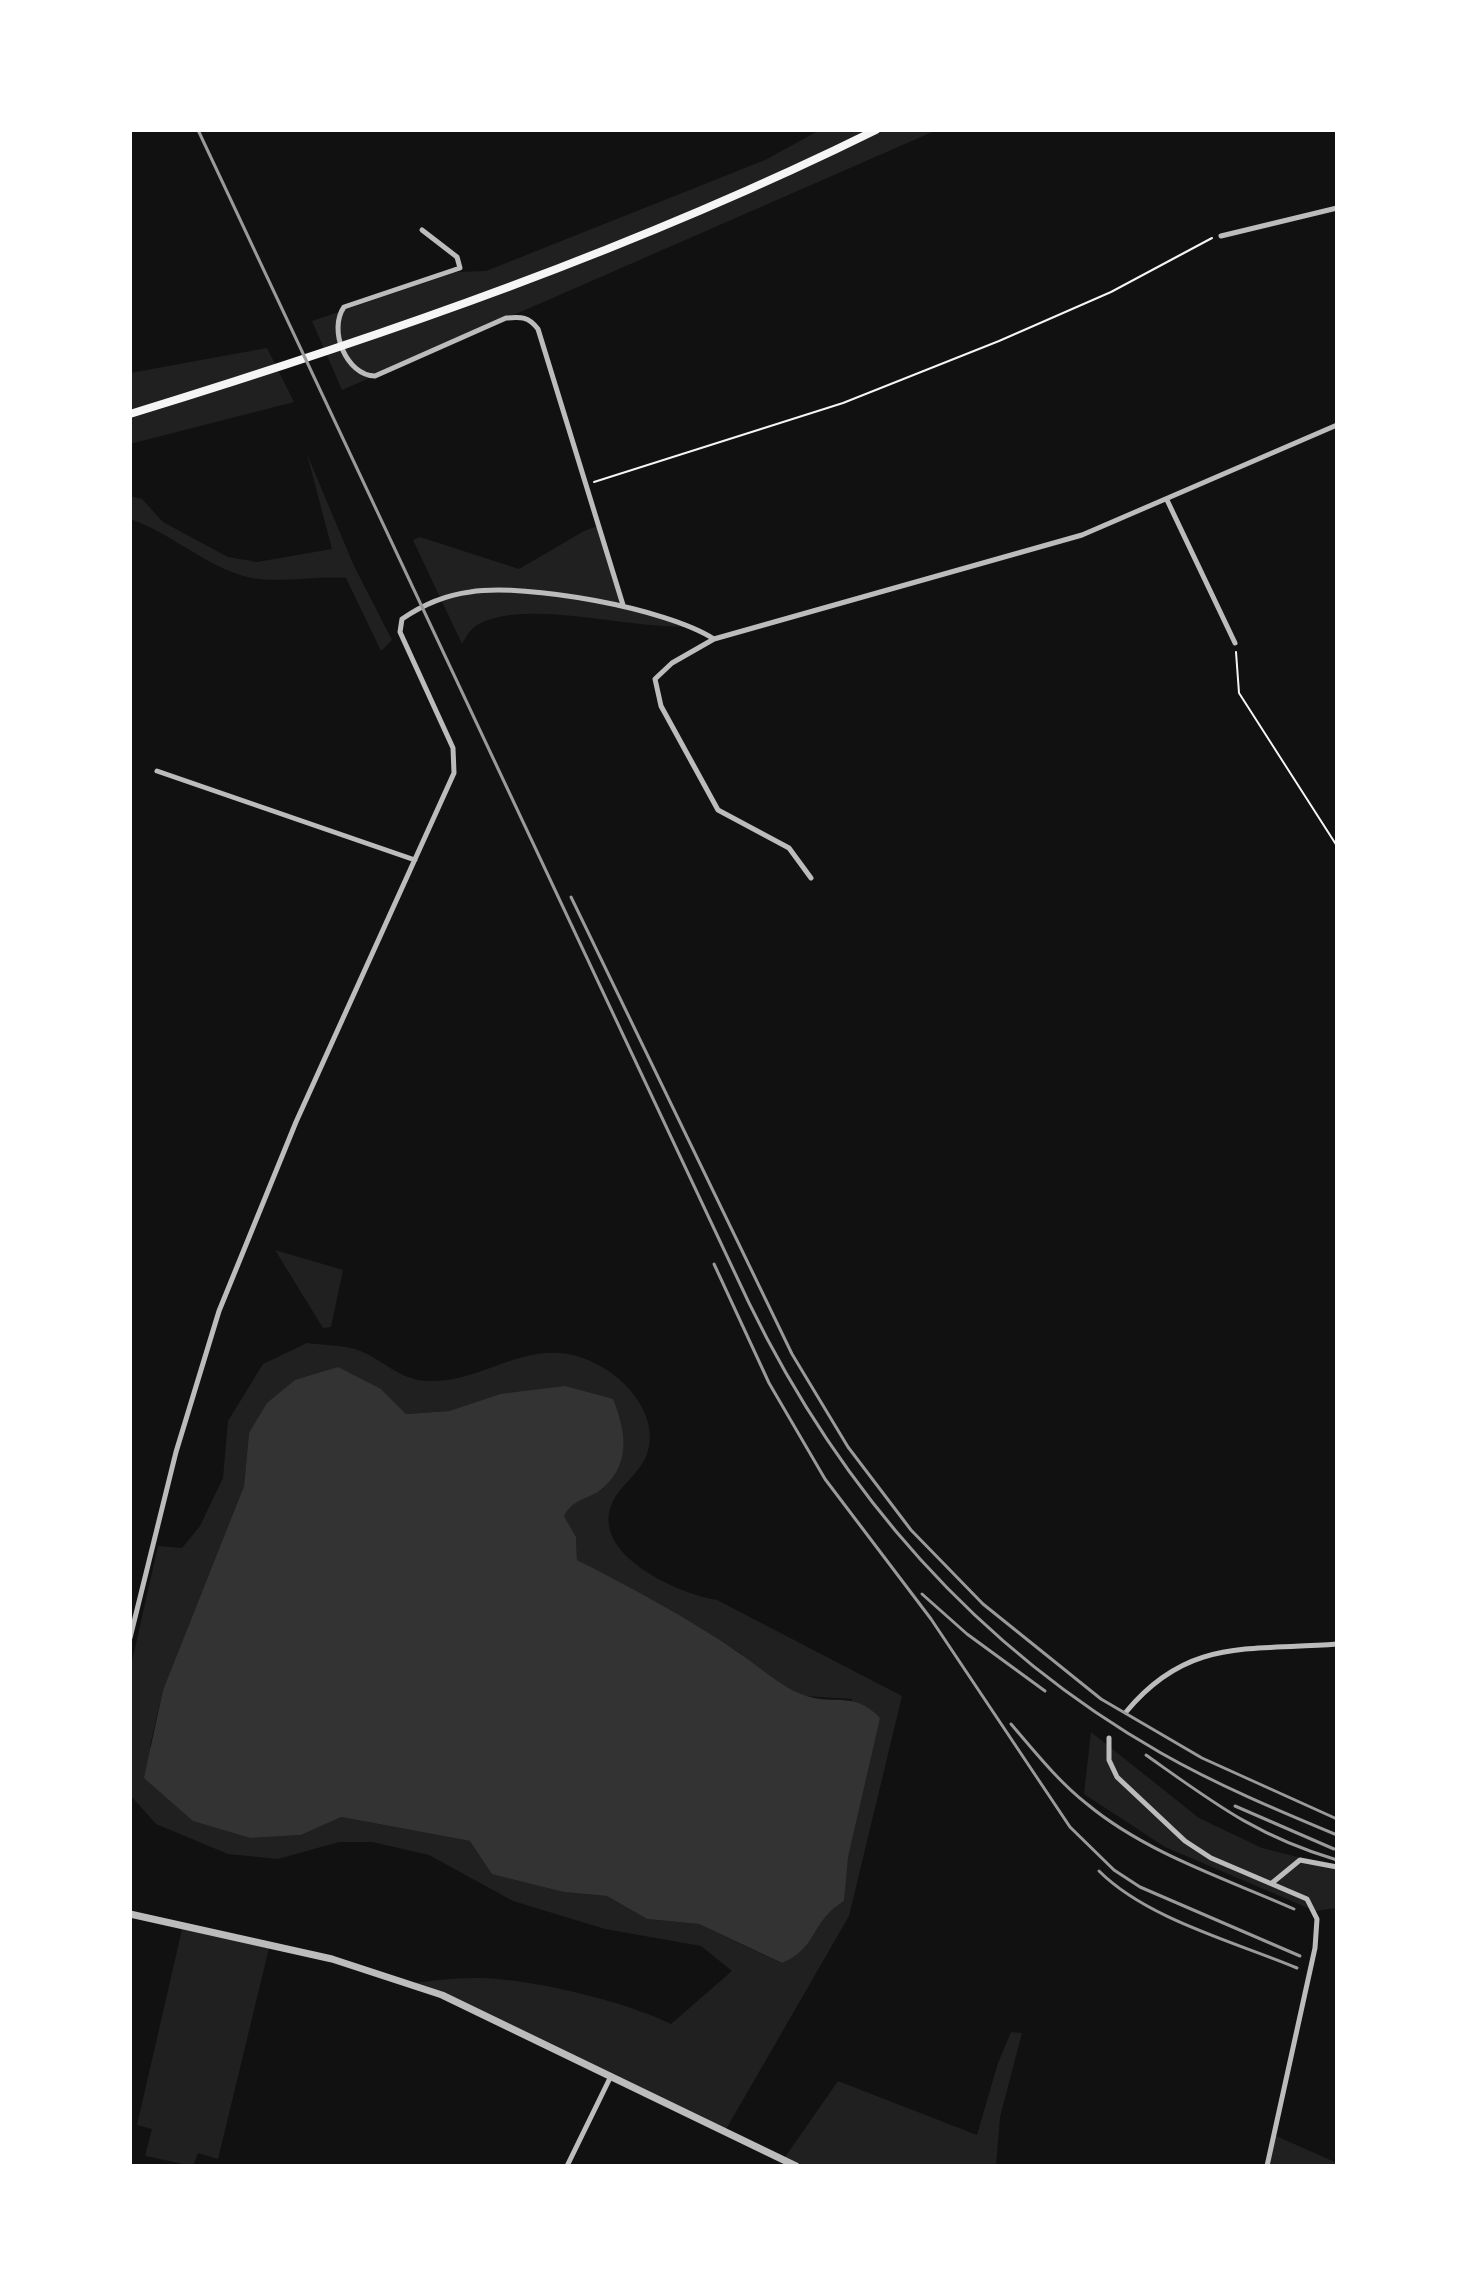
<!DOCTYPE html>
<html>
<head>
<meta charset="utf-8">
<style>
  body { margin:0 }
  #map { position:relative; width:1467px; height:2296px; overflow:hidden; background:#111; font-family:"PT Sans Narrow",sans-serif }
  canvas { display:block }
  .frame { position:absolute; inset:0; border:132px solid #fff; pointer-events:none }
</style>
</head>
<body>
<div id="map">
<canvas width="1467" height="2296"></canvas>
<div class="frame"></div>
</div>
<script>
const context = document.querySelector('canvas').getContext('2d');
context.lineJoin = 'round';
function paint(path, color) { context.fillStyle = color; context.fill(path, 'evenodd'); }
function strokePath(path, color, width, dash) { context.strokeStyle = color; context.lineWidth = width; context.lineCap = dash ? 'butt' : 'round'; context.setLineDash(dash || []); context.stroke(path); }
const green = new Path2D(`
  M820,130h117l-595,260 -30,-69 144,-49 30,-1 279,-111z
  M267,348l27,54 -164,42v-71z
  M307,454l47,112 38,74 -11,11 -35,-73c-28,-2 -59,4 -87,1 -43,-4 -88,-47 -129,-60v-23l12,3 21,23 65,35 29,5 75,-13z
  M598,526l25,79 69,21c-61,5 -164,-29 -215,-1 -7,4 -11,12 -15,19l-49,-104 7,-3 99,32 65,-38z
  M275,1250l68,20 -12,57 -8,1z
  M307,1343c15,2 33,2 48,6 25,8 44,31 72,32 62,3 108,-54 175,-14 30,17 59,55 44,90 -8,17 -25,28 -33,44 -26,53 66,93 104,99l185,96 -53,220 -124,215 -314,-148c21,-2 41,-5 62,-5 52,-1 152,23 198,46l61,-53 -31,-25 -96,-17 -92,-28 -84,-46 -57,-13h-33l-61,17 -50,-5 -72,-30 -26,-29v-125l28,-124 24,2 18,-22 23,-48 5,-57 35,-57zM381,1389l25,25 43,-3 51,-17 104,94 -34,16 -6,12 12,21 1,23 163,93 30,25 34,18 48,3 -8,202c-35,22 -25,46 -63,62l-82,-39 -52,-5 -40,-23 -43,-4 -94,-51 -130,-24 -39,18 -51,3 -58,-18 -42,-74 13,-56 81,-204 5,-53z
  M1091,1732l108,86 63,30 75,19v41l-22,3 -150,-64 -81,-53z
  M183,1925l87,19 -52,215 -20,-6 -5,13 -48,-10 7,-27 -15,-4z
  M1011,2032l11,1 -22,84 -4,49h-200l-13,-6 55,-79 139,54 21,-72z
  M1274,2135l63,28v3h-70z`);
const water = new Path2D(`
  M338,1367l43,22 25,25 43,-3 51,-17 65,-8 48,13c12,31 19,62 -9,88 -14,13 -30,10 -40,29l12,21 1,23c55,28 111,58 162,93 21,14 38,31 62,41 30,13 52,-5 79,24l-32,139 -4,44c-35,22 -25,46 -62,62l-83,-39 -52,-5 -40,-23 -43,-4 -72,-18 -22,-33 -129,-24 -40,18 -51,3 -57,-17 -49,-43 19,-88 81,-204 5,-53 18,-30 28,-23z`);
const path = new Path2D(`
  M594,482l249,-79 156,-62 112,-49 101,-54
  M1236,652l3,41 98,153`);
const minor = new Path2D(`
  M422,230l35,27 3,11 -116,39c-16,23 2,68 31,69l131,-58c15,-1 22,-2 32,11l85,276
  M1221,236l116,-28
  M1167,500l68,143
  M157,771l258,89
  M811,878l-22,-30 -71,-38 -57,-104 -6,-27 17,-16 42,-24 368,-104 255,-110
  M130,1638l46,-186 43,-141 77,-189 158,-349 -1,-25 -53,-116 2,-13c19,-13 44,-24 68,-27 56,-9 196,16 244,47
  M1126,1712c62,-75 123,-61 211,-68
  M1109,1738v22l8,17 68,64 26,17 96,41 10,20 -2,29 -48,218
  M1272,1883l28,-23 37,7
  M567,2166l44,-90`);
const tertiary = new Path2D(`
  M130,1914l202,45 110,36 354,171`);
const primary = new Path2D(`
  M130,414c254,-78 507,-166 746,-284`);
const rail = new Path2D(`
  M198,130l551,1173c92,189 228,345 412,450 56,32 116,57 176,82
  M571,897l221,457 56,93 63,83 72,74 118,95 101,59 135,61
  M714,1264l55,119 56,96 106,140 139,208 44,43 26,17 160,69
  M922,1594l45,40 78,57
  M1011,1724c24,28 47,57 76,80 59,49 137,74 207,105
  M1146,1755c68,48 110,81 191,105
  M1235,1806l99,43
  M1099,1871c48,48 136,71 198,97`);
paint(green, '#202020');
paint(water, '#333');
strokePath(path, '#f5f5f5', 2);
strokePath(minor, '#bcbcbc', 5);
strokePath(tertiary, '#bcbcbc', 7);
strokePath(primary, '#f5f5f5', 8);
strokePath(rail, '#9a9a9a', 3);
</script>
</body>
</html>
